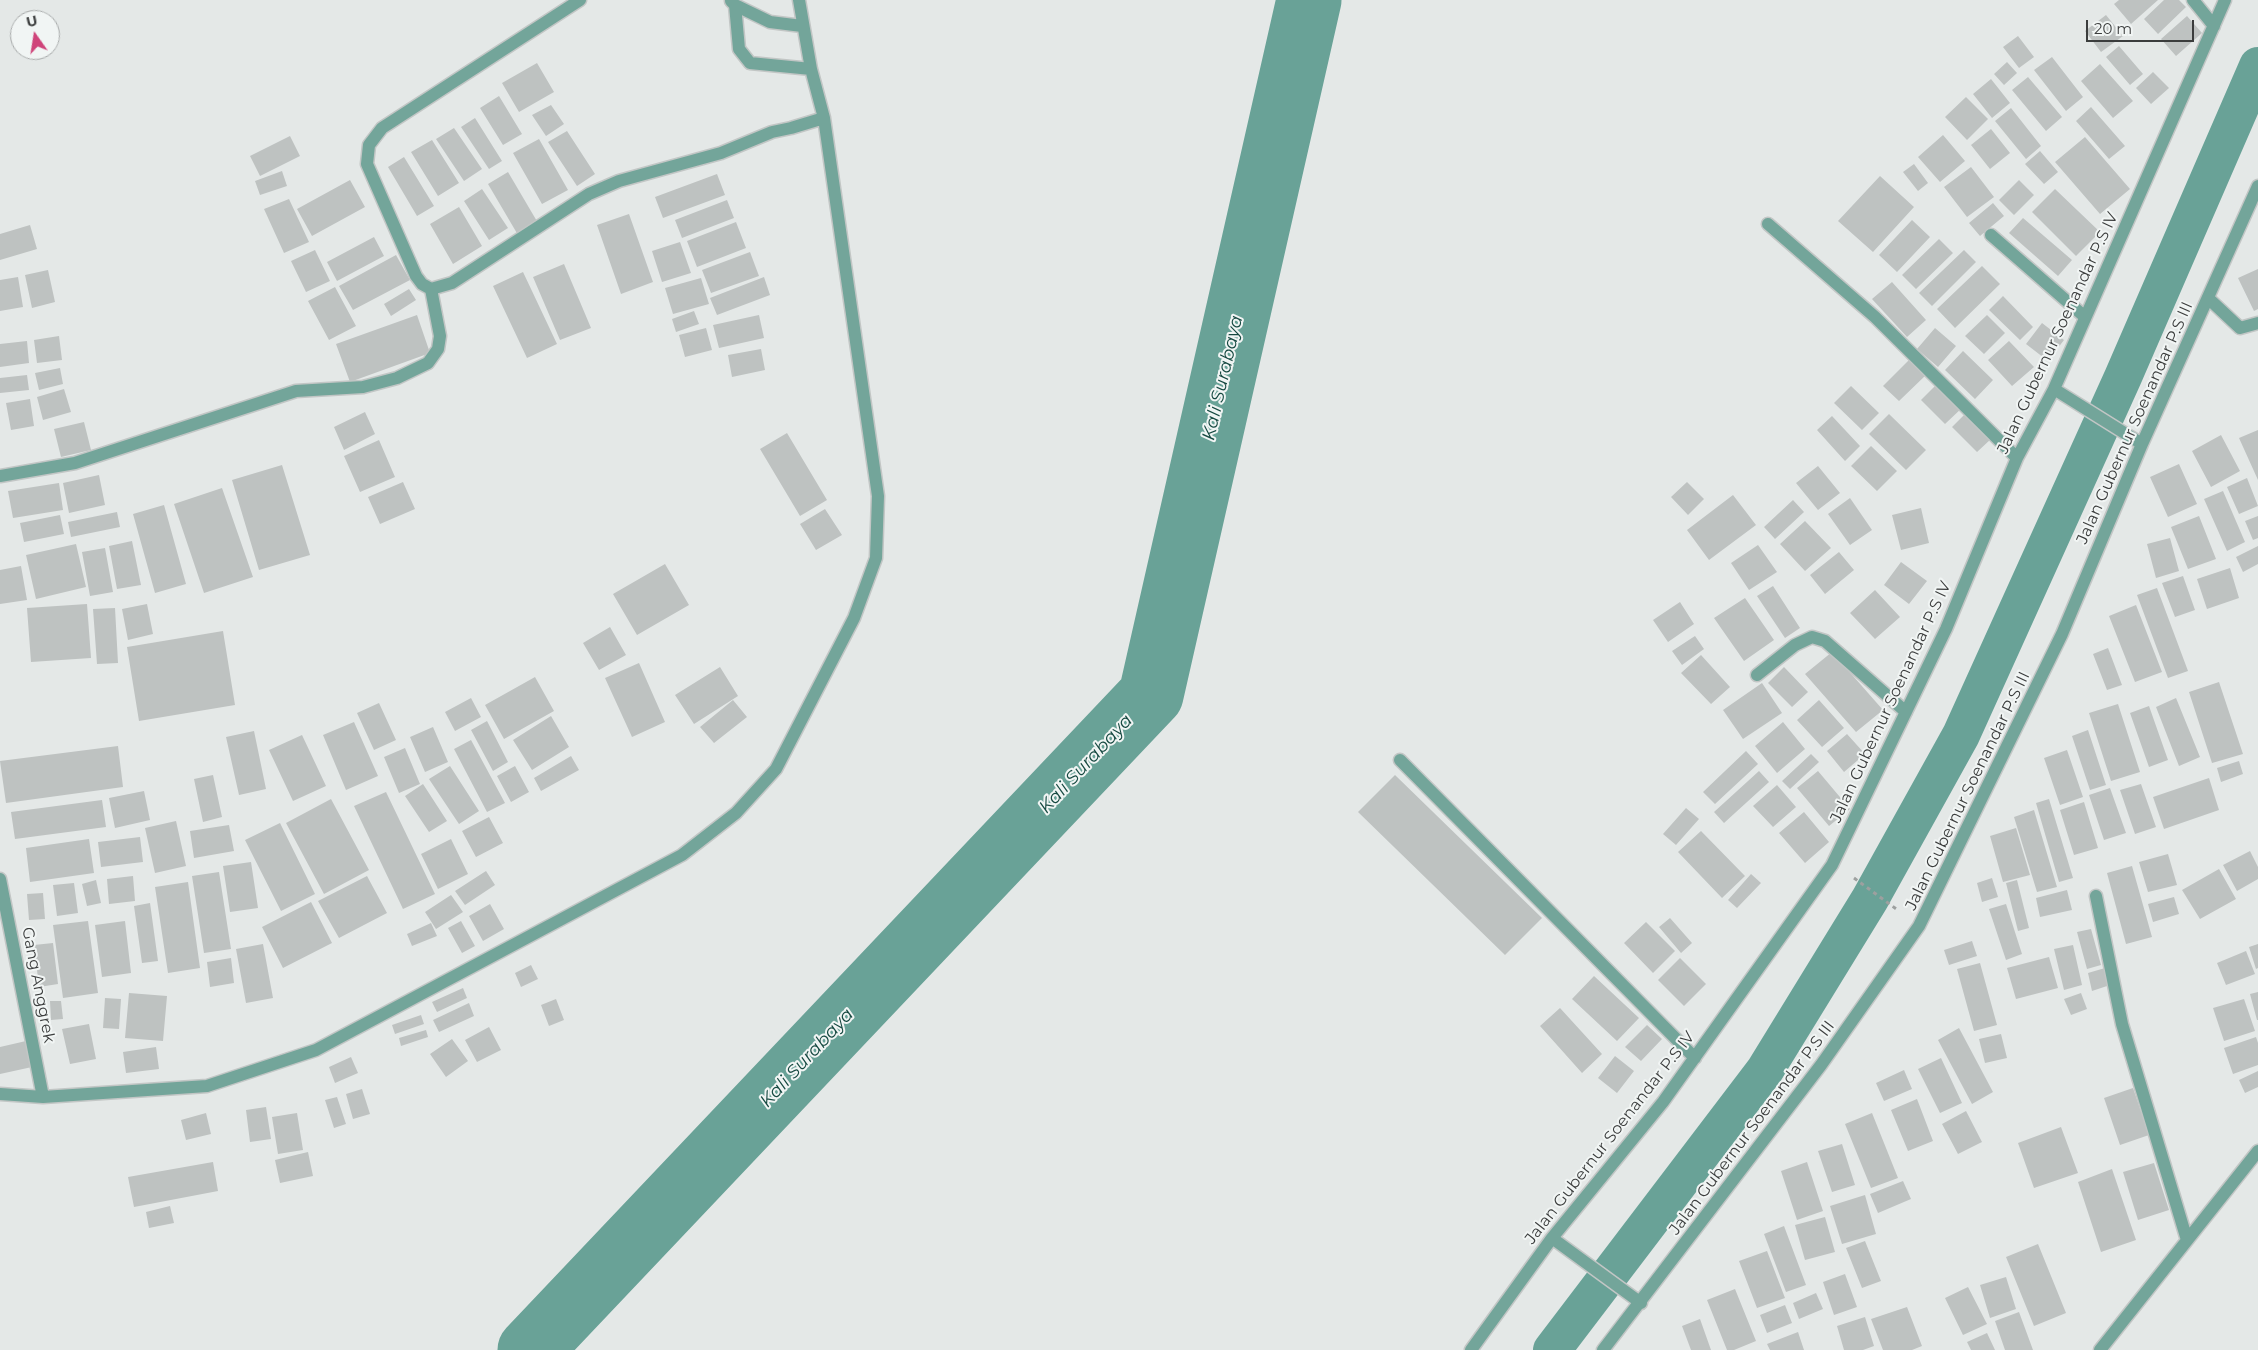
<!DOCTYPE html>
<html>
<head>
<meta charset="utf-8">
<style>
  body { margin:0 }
  #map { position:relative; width:2258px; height:1350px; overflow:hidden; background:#e4e8e7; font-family:Montserrat,sans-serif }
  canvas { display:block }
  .north { position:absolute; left:10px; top:10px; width:50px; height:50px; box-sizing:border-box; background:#f1f5f4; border:1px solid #a8abab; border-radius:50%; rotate:347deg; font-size:14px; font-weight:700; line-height:20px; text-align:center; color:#3b3d3d }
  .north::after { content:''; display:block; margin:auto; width:18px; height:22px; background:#cf447a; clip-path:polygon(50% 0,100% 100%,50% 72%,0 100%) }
  .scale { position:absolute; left:2086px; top:20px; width:108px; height:22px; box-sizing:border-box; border:2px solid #3b3d3d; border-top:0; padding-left:6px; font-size:15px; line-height:18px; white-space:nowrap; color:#3b3d3d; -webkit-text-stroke:4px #f1f5f4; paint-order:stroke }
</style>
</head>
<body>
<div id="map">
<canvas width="2258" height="1350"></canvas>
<div class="north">U</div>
<div class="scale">20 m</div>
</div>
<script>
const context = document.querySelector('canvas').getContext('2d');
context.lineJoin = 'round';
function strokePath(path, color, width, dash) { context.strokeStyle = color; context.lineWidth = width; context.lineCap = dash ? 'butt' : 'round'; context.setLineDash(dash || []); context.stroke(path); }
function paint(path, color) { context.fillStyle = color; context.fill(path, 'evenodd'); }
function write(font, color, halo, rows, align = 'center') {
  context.font = font + ' Montserrat,sans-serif'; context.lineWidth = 4; context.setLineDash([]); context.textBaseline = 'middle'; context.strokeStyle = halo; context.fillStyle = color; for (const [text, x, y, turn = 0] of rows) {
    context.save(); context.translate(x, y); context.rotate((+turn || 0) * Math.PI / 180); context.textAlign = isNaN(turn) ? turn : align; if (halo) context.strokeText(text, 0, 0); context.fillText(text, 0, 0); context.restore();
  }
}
const canal = new Path2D(`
  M1552,1350l213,-280 105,-171 91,-164 162,-358 135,-311`);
const river = new Path2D(`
  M530,1350l621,-655 158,-695`);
const building = new Path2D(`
  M2119,0h39l-27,24 -17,-20z
  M2164,0h15l7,7 -28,27 -14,-15z
  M2106,15l17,21 -22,16 -16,-21z
  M2187,16l15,17 -26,23 -15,-17z
  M2018,36l16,21 -15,11 -16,-21z
  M2119,46l24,28 -13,11 -24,-28z
  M2052,57l31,40 -17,14 -32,-41z
  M2007,62l10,11 -13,12 -10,-11z
  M537,63l17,29 -35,20 -17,-29z
  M2100,64l33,37 -20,17 -32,-37z
  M2153,72l16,16 -18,16 -15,-16z
  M2028,77l34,40 -16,14 -34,-41z
  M1991,79l19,24 -18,15 -19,-24z
  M499,96l23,38 -19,11 -23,-37z
  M1966,97l22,22 -21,21 -22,-23z
  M551,105l13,19 -18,12 -14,-21z
  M2091,107l34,39 -16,13 -33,-38z
  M2011,108l30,38 -15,13 -31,-38z
  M475,118l27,43 -13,8 -28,-42z
  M454,128l28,41 -18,12 -28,-42z
  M1991,129l19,24 -20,16 -19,-24z
  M567,131l28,43 -18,12 -29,-44z
  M1943,135l22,26 -25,21 -22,-25z
  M290,136l10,20 -40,20 -10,-20z
  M2085,137l45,52 -30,25 -45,-52z
  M539,139l29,51 -26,14 -29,-51z
  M432,140l27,43 -21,13 -27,-44z
  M2040,151l18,21 -14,12 -19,-20z
  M404,157l30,49 -17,10 -29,-49z
  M1914,164l14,19 -10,8 -15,-19z
  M1971,167l23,30 -27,20 -23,-30z
  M282,171l5,15 -27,9 -5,-14z
  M508,172l30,51 -20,12 -30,-51z
  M717,174l8,21 -62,23 -8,-21z
  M1880,176l34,31 -41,45 -35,-31z
  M350,180l15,27 -53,29 -15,-27z
  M2019,180l15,15 -20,20 -15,-15z
  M482,189l26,39 -19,12 -25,-39z
  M2055,189l45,43 -24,24 -44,-44z
  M289,199l20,43 -25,11 -20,-44z
  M727,200l7,18 -52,20 -7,-18z
  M1993,203l11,13 -24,20 -11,-13z
  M459,207l23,39 -29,18 -23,-40z
  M629,214l24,68 -32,12 -24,-69z
  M2023,218l49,42 -14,16 -49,-43z
  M1912,220l18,17 -33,35 -18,-17z
  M736,222l10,26 -49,19 -10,-26z
  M30,225l7,24 -37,11v-26z
  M374,237l10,19 -47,25 -10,-19z
  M1939,239l14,14 -37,36 -14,-14z
  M680,242l11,31 -29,9 -10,-31z
  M315,250l15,31 -24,11 -15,-31z
  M1964,250l12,12 -44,44 -13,-13z
  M750,252l9,24 -48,17 -9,-23z
  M396,255l14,25 -57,30 -14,-24z
  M564,264l27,64 -31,12 -27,-63z
  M1982,266l18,18 -45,44 -18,-19z
  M2258,269v40l-4,2 -16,-33z
  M48,270l7,32 -23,6 -7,-33z
  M523,272l34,72 -30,14 -34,-72z
  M18,277l5,30 -23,4v-31z
  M764,277l6,18 -53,20 -7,-17z
  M701,278l8,26 -36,10 -8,-26z
  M1892,282l34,38 -19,17 -35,-38z
  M335,287l21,39 -27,14 -21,-39z
  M409,289l7,11 -25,16 -7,-12z
  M2003,296l30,31 -13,13 -31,-30z
  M694,311l5,13 -23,8 -4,-13z
  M417,315l13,38 -80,29 -14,-38z
  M759,315l5,23 -45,10 -6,-23z
  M1987,315l18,18 -21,21 -19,-18z
  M2042,323l22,17 -16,21 -22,-17z
  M706,328l6,22 -27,7 -6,-22z
  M1935,328l21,18 -18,21 -21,-18z
  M59,336l3,24 -25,3 -3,-23z
  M27,341l2,22 -29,4v-23z
  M2009,341l25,26 -22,19 -24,-26z
  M761,349l4,21 -33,7 -4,-22z
  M1963,351l30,29 -18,19 -30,-29z
  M1910,359l16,16 -27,26 -16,-15z
  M60,368l3,16 -24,6 -4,-17z
  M27,375l2,15 -29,3v-15z
  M1938,383l25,24 -18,17 -24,-24z
  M1851,386l28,27 -17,17 -28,-27z
  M64,389l7,23 -28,8 -6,-23z
  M30,399l4,27 -23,4 -5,-27z
  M365,412l10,22 -31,16 -10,-23z
  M1966,413l25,26 -14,13 -25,-25z
  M1889,414l37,36 -20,20 -37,-36z
  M1832,416l28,30 -15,15 -28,-31z
  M84,422l7,28 -30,7 -7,-28z
  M2258,430v50l-19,-42z
  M787,433l40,67 -27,16 -40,-67z
  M2221,435l19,36 -29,16 -19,-36z
  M379,440l16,37 -35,15 -16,-36z
  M1871,446l26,25 -20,20 -26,-25z
  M2179,464l18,40 -29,13 -18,-40z
  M282,465l28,90 -51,15 -27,-90z
  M1818,466l22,27 -22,17 -22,-27z
  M99,475l6,30 -36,8 -6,-30z
  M2247,478l11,28 -19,8 -12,-27z
  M403,482l12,27 -35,15 -12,-27z
  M1687,482l17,17 -16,16 -17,-18z
  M59,483l4,27 -50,8 -5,-27z
  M222,488l31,89 -49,16 -30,-89z
  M2223,491l22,51 -18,9 -23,-52z
  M1733,495l23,30 -47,35 -22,-30z
  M1850,498l22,32 -22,15 -22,-31z
  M1793,500l11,12 -29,27 -11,-12z
  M164,505l22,79 -31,9 -22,-79z
  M1921,508l8,35 -28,7 -9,-35z
  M825,509l17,26 -26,15 -16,-26z
  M117,512l3,15 -49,10 -3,-15z
  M60,515l4,19 -40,8 -4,-19z
  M2199,516l17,43 -28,10 -17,-42z
  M2258,516v22l-5,2 -8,-19z
  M1805,521l26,27 -26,23 -25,-27z
  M2170,538l9,33 -23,7 -9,-34z
  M132,541l9,44 -24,4 -8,-43z
  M76,544l10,43 -50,12 -10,-44z
  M1758,545l19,27 -28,18 -18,-27z
  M2258,546v18l-15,8 -7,-15z
  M105,548l8,44 -23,4 -8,-44z
  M1839,552l15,18 -29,24 -15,-19z
  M1901,562l26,19 -18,23 -25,-19z
  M665,564l24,41 -52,30 -24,-41z
  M21,566l6,34 -27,4v-34z
  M2230,568l9,30 -32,11 -10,-30z
  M2183,576l12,34 -20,7 -13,-34z
  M1773,586l27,42 -15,10 -28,-42z
  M2157,588l31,83 -20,7 -31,-83z
  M1875,590l25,27 -25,22 -25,-26z
  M1745,598l29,42 -30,21 -30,-43z
  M1680,602l14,22 -26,18 -15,-22z
  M87,604l4,54 -60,4 -4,-54z
  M147,604l6,30 -25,6 -6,-31z
  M2136,605l26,67 -27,10 -26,-66z
  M115,608l3,55 -21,1 -4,-55z
  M610,627l16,28 -27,15 -16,-27z
  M223,631l12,74 -96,16 -12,-74z
  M1695,636l9,13 -22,16 -10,-14z
  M2108,648l14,37 -15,5 -14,-36z
  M1832,652l51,58 -27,22 -51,-58z
  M1701,655l29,32 -19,17 -30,-31z
  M639,663l26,59 -33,15 -27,-59z
  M720,667l18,29 -44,28 -19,-29z
  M1784,667l24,25 -16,15 -24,-24z
  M535,677l19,34 -50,28 -19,-34z
  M2219,682l24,72 -31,9 -23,-71z
  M1762,683l20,30 -39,26 -20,-29z
  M471,698l10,19 -26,14 -10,-19z
  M2176,698l24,59 -21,9 -23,-59z
  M733,700l14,17 -33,26 -14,-16z
  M1819,700l25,28 -22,19 -25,-27z
  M379,703l17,37 -22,10 -17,-37z
  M2118,704l22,68 -29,9 -22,-68z
  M2149,706l19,54 -19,7 -19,-54z
  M551,716l18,31 -37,23 -19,-30z
  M487,721l21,41 -15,9 -22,-41z
  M354,722l24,54 -32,14 -23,-55z
  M1783,722l22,27 -28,24 -22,-27z
  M433,727l15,35 -23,10 -15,-35z
  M2088,730l18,55 -16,5 -18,-54z
  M254,731l12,58 -27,6 -13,-58z
  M1847,734l18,20 -21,18 -17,-21z
  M302,735l24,51 -33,15 -24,-51z
  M471,740l34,63 -18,9 -33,-63z
  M118,746l5,41 -117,16 -6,-42z
  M405,748l15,36 -21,9 -15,-36z
  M2067,750l16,47 -23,8 -16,-47z
  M1746,751l12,13 -43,40 -12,-12z
  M1811,754l8,8 -29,27 -8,-8z
  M571,756l8,14 -38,21 -7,-13z
  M2239,761l4,13 -22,8 -4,-14z
  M450,766l29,45 -20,13 -30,-45z
  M515,766l14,26 -18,10 -14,-26z
  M1759,771l10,11 -45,41 -10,-11z
  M1818,771l32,38 -21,17 -32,-38z
  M213,775l9,42 -19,5 -9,-43z
  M1395,775l147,143 -37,37 -147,-143z
  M2209,778l10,32 -55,19 -11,-32z
  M423,784l24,37 -18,11 -24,-36z
  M2141,784l15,43 -21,7 -15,-44z
  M1777,785l19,22 -23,20 -20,-21z
  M2110,788l16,45 -22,7 -15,-45z
  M144,791l6,29 -35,8 -6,-30z
  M386,792l49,102 -32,15 -49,-103z
  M331,799l38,71 -45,24 -38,-71z
  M2049,799l24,79 -14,4 -23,-79z
  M102,800l4,27 -91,12 -4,-27z
  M2084,802l14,46 -24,7 -14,-45z
  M1686,808l13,11 -23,26 -13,-11z
  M2034,810l23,77 -20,5 -23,-75z
  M1804,812l25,30 -24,21 -26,-30z
  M489,817l14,26 -27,14 -14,-26z
  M176,821l10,45 -31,7 -10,-45z
  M280,823l35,71 -34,17 -36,-71z
  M229,825l5,26 -40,7 -4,-27z
  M2016,828l14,47 -27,7 -13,-46z
  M1701,831l44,45 -23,22 -44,-46z
  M140,837l3,25 -42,5 -3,-25z
  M89,839l5,34 -64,9 -4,-34z
  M451,839l17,35 -30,15 -17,-35z
  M2250,851l8,16v12l-21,12 -14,-26z
  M2168,854l9,31 -29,7 -9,-30z
  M251,862l7,46 -28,4 -7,-46z
  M2132,866l20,71 -26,7 -19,-71z
  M2219,869l17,30 -36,20 -18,-29z
  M486,871l9,14 -30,20 -10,-14z
  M219,872l12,77 -27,4 -12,-77z
  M1751,874l10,9 -24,25 -9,-8z
  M133,876l2,25 -26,3 -2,-25z
  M367,876l20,37 -48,25 -21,-37z
  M1992,878l6,19 -16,5 -5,-19z
  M96,880l5,23 -14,3 -5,-22z
  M2017,880l12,48 -11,3 -12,-48z
  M188,882l12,86 -32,5 -13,-86z
  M74,883l4,30 -21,3 -4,-31z
  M2067,890l5,20 -32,7 -4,-19z
  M43,893l2,26 -16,1 -2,-26z
  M451,895l12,17 -27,17 -11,-17z
  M2174,897l5,17 -26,8 -5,-18z
  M311,902l21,41 -49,25 -21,-41z
  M150,903l8,58 -16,2 -8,-57z
  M490,904l14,25 -21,12 -14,-25z
  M2006,904l16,50 -16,6 -17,-51z
  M1670,918l22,25 -11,10 -22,-26z
  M88,921l10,72 -35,5 -10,-73z
  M125,921l6,52 -29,4 -7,-52z
  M461,921l14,25 -13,7 -14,-25z
  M1646,922l29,29 -22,22 -29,-30z
  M431,923l6,13 -25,10 -5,-12z
  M2091,929l10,36 -14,4 -10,-37z
  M1972,941l5,15 -28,9 -5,-15z
  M53,943l5,41 -19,3 -5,-42z
  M263,944l10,54 -27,5 -10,-54z
  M2258,944v24l-2,1 -7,-22z
  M2073,945l9,40 -18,5 -10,-41z
  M2246,951l9,23 -29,11 -9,-22z
  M2049,957l9,31 -42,11 -9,-31z
  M231,958l3,25 -24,4 -3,-25z
  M1680,958l26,26 -22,22 -26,-26z
  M1980,963l17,62 -23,6 -17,-62z
  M531,965l7,14 -17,8 -6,-14z
  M2105,968l5,17 -18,6 -4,-18z
  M1594,976l45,42 -22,23 -45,-42z
  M463,988l4,10 -30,14 -5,-10z
  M2258,992v28h-1l-7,-26z
  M129,993l38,3 -4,45 -38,-3z
  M2081,993l6,16 -16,6 -7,-16z
  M105,998l16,1 -2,30 -16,-1z
  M556,999l8,21 -15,6 -8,-21z
  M2244,999l11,32 -31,10 -11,-33z
  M50,1001h11l2,18 -12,1z
  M469,1003l5,13 -35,16 -6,-12z
  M1560,1008l42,46 -20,19 -42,-47z
  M421,1015l3,9 -29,10 -3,-9z
  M89,1024l7,35 -26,5 -8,-35z
  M1647,1025l15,14 -21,22 -16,-14z
  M489,1027l12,23 -24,12 -12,-22z
  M1959,1028l34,64 -21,12 -34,-64z
  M426,1030l2,7 -27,9 -2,-8z
  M2001,1034l6,24 -22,5 -6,-24z
  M2256,1037l2,6v22l-25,9 -9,-26z
  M452,1039l16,22 -22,16 -16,-23z
  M26,1041l6,26 -32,7v-27z
  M156,1047l3,22 -33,4 -3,-21z
  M1615,1056l19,15 -17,22 -19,-15z
  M351,1057l7,16 -23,10 -6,-16z
  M1941,1058l21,45 -22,10 -22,-44z
  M1904,1070l8,19 -28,12 -8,-18z
  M2258,1071v16l-13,6 -6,-13z
  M2133,1088l16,47 -29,10 -16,-47z
  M362,1089l8,25 -17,5 -7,-25z
  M337,1097l9,27 -12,4 -9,-28z
  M1917,1099l16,42 -25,10 -17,-41z
  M266,1107l5,32 -21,3 -4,-32z
  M1966,1111l16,31 -24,12 -16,-30z
  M206,1113l5,21 -25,6 -5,-20z
  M297,1113l6,37 -25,4 -6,-37z
  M1872,1113l26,65 -27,10 -26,-64z
  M2061,1127l17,46 -44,15 -16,-45z
  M1842,1144l13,41 -23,7 -14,-41z
  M308,1152l5,24 -33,7 -5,-23z
  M213,1162l5,29 -84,16 -6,-30z
  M1807,1162l16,49 -26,9 -16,-49z
  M2154,1163l15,47 -31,10 -15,-48z
  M2112,1169l24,71 -35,12 -23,-70z
  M1903,1181l8,18 -33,14 -8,-19z
  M1865,1195l11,39 -34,10 -12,-38z
  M170,1206l4,17 -25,5 -3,-16z
  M1825,1217l10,35 -30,8 -10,-35z
  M1784,1226l22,59 -20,7 -22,-58z
  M1865,1241l16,40 -19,7 -16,-40z
  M2038,1244l28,69 -32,13 -28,-69z
  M1767,1251l18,47 -28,10 -18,-47z
  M1845,1274l12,33 -23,8 -11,-33z
  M2006,1277l10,32 -26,9 -10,-33z
  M1968,1287l19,37 -24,11 -18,-37z
  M1735,1289l21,52 -22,9h-7l-20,-50z
  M1816,1293l7,16 -24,10 -6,-16z
  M1785,1305l7,18 -25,10 -7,-18z
  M1907,1307l15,39 -10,4h-29l-12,-31z
  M2019,1312l14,38h-28l-10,-29z
  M1865,1317l9,29 -11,4h-19l-7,-24z
  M1700,1319l11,31h-20l-9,-24z
  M1798,1332l6,18h-34l-3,-6z
  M1987,1333l8,17h-24l-4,-8z`);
const path = new Path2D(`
  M1854,878l45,33`);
const minor = new Path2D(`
  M580,0l-198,128 -13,17 -2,19 49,112 6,8 9,5 21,-6 137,-89 30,-13 102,-28 51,-21 19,-4 33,-10
  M2193,0l21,26
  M731,1l4,4 35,17 32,4
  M735,5l4,44 11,14 61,6
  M1768,224l107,93 142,141
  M1991,235l94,82
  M2208,298l32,30 18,-5
  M2054,389l88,55
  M0,476l75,-13 221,-72 67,-4 34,-9 31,-15 10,-14 2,-13 -9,-47
  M1757,675l38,-30 17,-8 13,4 81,71
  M1400,760l295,298
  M0,879l43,218
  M2096,896l26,128 65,216
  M0,1094l43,3 164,-11 109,-36 366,-195 54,-42 40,-44 78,-151 22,-60 2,-62 -54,-378 -13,-49 -12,-69
  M1552,1238l89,65
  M1471,1350l81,-112 111,-136 169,-237 114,-236 71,-171 37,-69 171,-389
  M1603,1350l218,-285 98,-139 143,-292 80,-190 116,-258
  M2100,1350l158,-199`);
const streetNames = [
  ["Jalan Gubernur Soenandar P.S IV",2058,333,-65],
  ["Jalan Gubernur Soenandar P.S III",2135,423,-66],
  ["Jalan Gubernur Soenandar P.S IV",1891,702,-65],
  ["Jalan Gubernur Soenandar P.S III",1968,791,-64],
  ["Gang Anggrek",38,985,79],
  ["Jalan Gubernur Soenandar P.S III",1752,1128,-53],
  ["Jalan Gubernur Soenandar P.S IV",1610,1138,-52]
];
const waterNames = [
  ["Kali Surabaya",1223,378,-77],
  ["Kali Surabaya",1086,764,-47],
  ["Kali Surabaya",807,1058,-47]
];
strokePath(canal, '#69a297', 38);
strokePath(river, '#69a297', 65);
paint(building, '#bec2c1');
strokePath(minor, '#c2c6c5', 15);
strokePath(path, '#9da09f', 3, [4, 4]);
strokePath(minor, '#73a59a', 12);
write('16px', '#3b3d3d', '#f1f5f4', streetNames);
write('italic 18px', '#164941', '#f1f5f4', waterNames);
</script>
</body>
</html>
